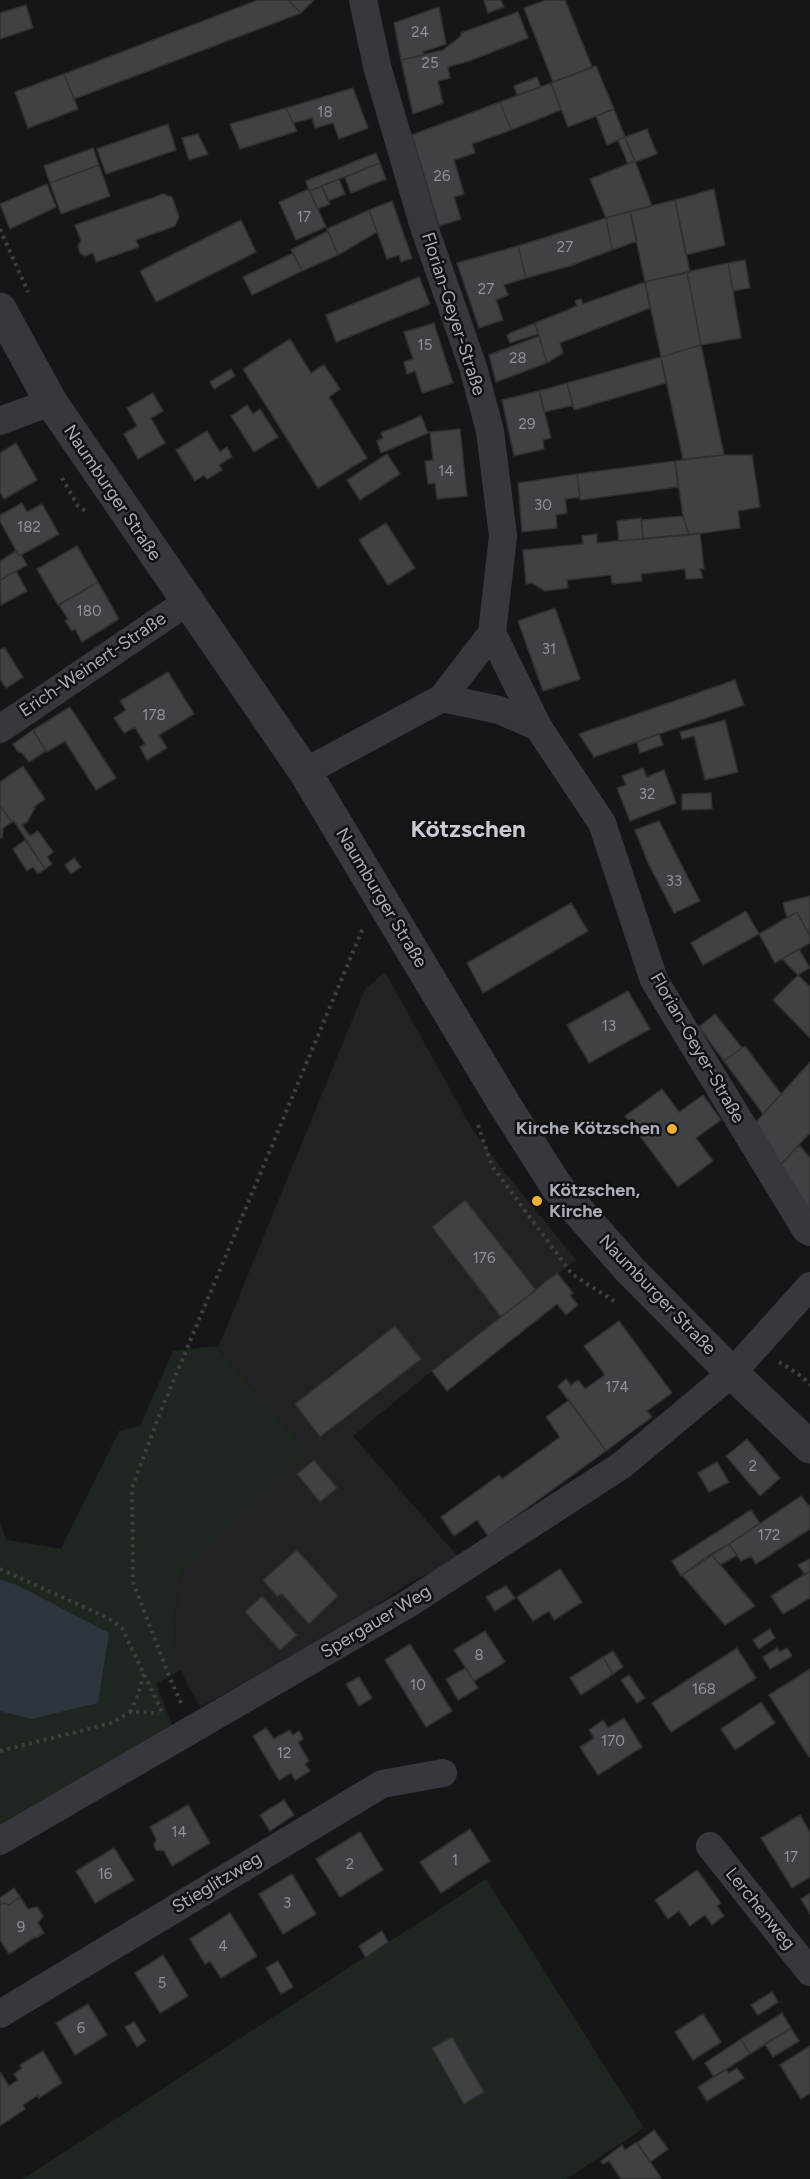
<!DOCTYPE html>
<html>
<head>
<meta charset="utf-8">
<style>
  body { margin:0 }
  canvas { display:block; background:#161618 }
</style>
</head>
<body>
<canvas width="810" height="2179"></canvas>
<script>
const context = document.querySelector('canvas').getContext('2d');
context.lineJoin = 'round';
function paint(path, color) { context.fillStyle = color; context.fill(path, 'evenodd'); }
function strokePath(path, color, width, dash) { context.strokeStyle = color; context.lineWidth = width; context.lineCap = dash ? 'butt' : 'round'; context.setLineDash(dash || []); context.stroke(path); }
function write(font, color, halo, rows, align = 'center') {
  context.font = font + ' Figtree,sans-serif'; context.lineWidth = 5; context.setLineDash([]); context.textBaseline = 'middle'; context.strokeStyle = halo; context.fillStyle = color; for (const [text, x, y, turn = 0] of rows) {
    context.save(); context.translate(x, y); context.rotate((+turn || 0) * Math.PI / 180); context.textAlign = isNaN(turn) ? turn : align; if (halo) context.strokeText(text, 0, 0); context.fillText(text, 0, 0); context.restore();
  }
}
const built = new Path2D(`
  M385,972l86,155 31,42 74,91 -144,111 -79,65 106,122 -50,25 -59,41 -150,83 -20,-37 -5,-15v-41l5,-41 128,-120 -90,-105 147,-359z`);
const green = new Path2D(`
  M216,1346l92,107 -128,120c-4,32 -10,66 0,97l-24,14 16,41 -172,106v-309l6,18 55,9 58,-118 21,-5 33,-75z
  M486,1879l158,249 -78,51h-543z`);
const water = new Path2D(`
  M0,1579l19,7 90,47 -11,70 -67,16 -31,-8z`);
const building = new Path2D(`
  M258,0h30l13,13 -227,86 -10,-25z
  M288,0h26l-13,13z
  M484,0h17l3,7 -16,6z
  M546,0h19l27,67 -39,15 -29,-74z
  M26,5l7,23 -33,11v-26z
  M439,7l7,37 -23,8 1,3 -23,5 -7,-37z
  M518,12l10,26 -59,23 -21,6 2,11 -12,3 5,22 -30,11 -12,-54 42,-10 18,-14v-3z
  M596,66l18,43 -46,18 -17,-44z
  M64,74l14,35 -50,19 -13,-36z
  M537,77l4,10 -24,8 -3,-9z
  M551,83l10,27 -50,20 -11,-28z
  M353,88l15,40 -29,11 -6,-16 -18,5 -3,-10 -19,5 -7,-15z
  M500,102l11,28 -39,14 3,9 -21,7 10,34 -10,3 7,22 -22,7 -27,-91z
  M286,108l11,23 -57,18 -10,-25z
  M614,109l11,28 -18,8 -11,-29z
  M168,124l8,26 -70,24 -9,-25z
  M647,129l10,25 -22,8 -10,-25z
  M198,134l10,20 -19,6 -7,-22z
  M625,137l10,24 -7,3 -10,-24z
  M93,148l6,17 -49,18 -6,-17z
  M376,153l4,10 -71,28 -3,-10z
  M635,161l17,45 -46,12 -16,-39z
  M380,163l6,16 -35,14 -6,-16z
  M99,165l11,31 -49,18 -11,-31z
  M339,179l6,15 -17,7 -6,-15z
  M47,184l9,23 -46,22 -10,-25z
  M322,186l8,18 -12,5 -9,-18z
  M309,189l17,38 -30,13 -17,-38z
  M714,189l11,56 -39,10 -11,-55z
  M163,194l9,3 7,20 -4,9 -39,14 3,7 -43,15 -3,-9 -8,3 -5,-3 -2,-7 3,-5 -6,-16z
  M675,200l15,72 -45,10 -15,-71z
  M392,201l20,57 -11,4 -2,-7 -12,4 -18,-49z
  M369,210l8,22 -39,23 -11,-26z
  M630,211l7,30 -25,9 -6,-32z
  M606,218l6,32 -42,16 -44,12 -8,-32z
  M241,220l15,32 -100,50 -16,-31z
  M328,231l10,24 -36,16 -11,-21z
  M518,246l8,32 -22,7 4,10 -12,5 7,20 -24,8 -22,-65z
  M293,253l9,18 -50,24 -9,-18z
  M745,260l5,28 -17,3 -5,-28z
  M728,263l13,75 -40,7 -14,-73z
  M687,272l14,73 -40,12 -16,-75z
  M419,277l11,27 -94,38 -10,-27z
  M645,282l5,26 -90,35 3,10 -16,10 -12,-40 42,-17 -2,-5 6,-2 2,5z
  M434,323l19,60 -31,10 -7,-22 -8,3 -3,-12 9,-3 -9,-27z
  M535,323l3,11 -28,9 -3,-7 3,-3z
  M539,336l8,27 -51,19 -7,-27z
  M290,339l21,34 13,-8 16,24 -11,8 38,61 -49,30 -75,-119z
  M701,345l23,110 -41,4 -22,-102z
  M661,357l5,26 -92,27 -7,-27z
  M231,369l4,7 -21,13 -4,-7z
  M567,383l6,22 -28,7 -6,-21z
  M539,391l12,47 -8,2 1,9 -30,7 -12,-56z
  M153,393l10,18 -12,7 14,25 -27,16 -14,-25 13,-8 -10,-18z
  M247,405l6,9 7,-5 18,28 -24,15 -23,-36z
  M421,416l7,17 -47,20 -4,-12 6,-3 -2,-5z
  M460,429l7,67 -30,3 -2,-16 -7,1 -3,-23 8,-1 -3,-28z
  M207,431l13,21 7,-5 5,10 -13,8 3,5 -15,9 -3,-4 -9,6 -19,-31z
  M16,443l21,37 -33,19 -4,-7v-39z
  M387,454l13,20 -40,26 -13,-20z
  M724,455h28l8,52 -22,4 2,17 -51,7 -6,-19 -8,-55z
  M675,461l3,26 -98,13 -3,-26z
  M577,474l3,23 -15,2 2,14 -11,2 1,13 -35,4 -4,-49z
  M22,503l5,9 15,-8 17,30 -40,22 -19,-35v-6z
  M683,516l6,19 -46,4 -2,-19z
  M641,518l2,21 -24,2 -2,-20z
  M386,523l29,45 -27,17 -29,-45z
  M700,533l4,36h-4l3,9 -17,1 -1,-10 -44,5 1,7 -30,3 -1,-9 -44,5 1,8 -23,3 -13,-8 -6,1 -3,-34 60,-6 -1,-8 15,-2v9z
  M77,546l21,36 -40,23 -21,-36z
  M16,551l3,5 2,-1 6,10 -27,15v-19z
  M16,571l11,20 -26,14 -1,-25z
  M98,582l21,37 -37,23 -7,-13 -3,2 -7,-10 3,-2 -9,-14z
  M555,608l25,71 -37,12 -25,-70z
  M4,647l19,30 -17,11 -6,-9v-29z
  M168,672l26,42 -35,21 8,13 -20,12 -7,-13 5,-3 -10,-17 -11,6 -10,-15 12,-8 -6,-9z
  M735,680l9,25 -85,29 -65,23 -15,-23z
  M70,707l46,71 -20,12 -31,-49 -18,11 -14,-22z
  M725,720l13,52 -33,8 -11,-44 -12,3 -2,-7z
  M33,730l13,21 -17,11 -7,-9 -5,-2 -4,-7z
  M659,734l4,11 -23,8 -3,-11z
  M23,766l22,33 -11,8 1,1 -8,14 -5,3 8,11 8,-5 15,21 -6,5 5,7 -7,5 -31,-48 -2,1 -12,-16v-24z
  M643,768l4,9 17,-7 12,33 -46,18 -13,-33 9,-3 -4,-9z
  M711,793l1,16 -30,1v-16z
  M0,806l12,16 -9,6 -1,10h-2z
  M659,821l41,80 -26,12 -26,-50 -13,-33z
  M25,840l20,29 -7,5 -5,-7 -6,4 -14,-22z
  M74,858l7,9 -10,7 -6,-9z
  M810,896v40l-13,-24 -10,6 -4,-15z
  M571,903l17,28 -105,62 -16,-30z
  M746,911l13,23 -56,31 -12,-22z
  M797,912l13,24v7l-35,20 -16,-29z
  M799,949l11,19 -12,7 -16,-16z
  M798,975l12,12v51l-37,-38z
  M628,991l22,38 -61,34 -22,-38z
  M715,1014l27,34 -18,13 -25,-34z
  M745,1046l36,48 -18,20 -39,-53z
  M810,1062v71l-29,31 -25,-42z
  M662,1089l17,23 24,-17 18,25 -25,18 17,23 -35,26 -53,-71z
  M799,1145l11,13v54l-29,-48z
  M465,1200l71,90 -35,27 -69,-90z
  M557,1273l16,20 -3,2 8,10 -12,10 -9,-11 -110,87 -15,-20z
  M619,1321l53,72 -25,18 5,6 -46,34 -48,-65 8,-7 5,6 7,-5 7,9 20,-14 -21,-29z
  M395,1326l26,33 -101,78 -25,-33z
  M569,1400l37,51 -118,85 -11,-16 -23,16 -13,-19 58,-42 3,4 58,-42 -14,-20z
  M747,1439l33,39 -20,18 -34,-40z
  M314,1460l23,28 -17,14 -23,-28z
  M717,1462l12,20 -20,10 -11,-19z
  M801,1496l9,11v22l-54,35 -5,-8 -10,5 -12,-17z
  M751,1510l9,13 -79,53 -9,-15z
  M729,1544l8,11 -17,10 -9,-11z
  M297,1550l41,46 -29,28 -27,-30 -5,2 -14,-16z
  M711,1554l44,52 -30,19 -43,-50z
  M810,1559v12l-5,4 -7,-10z
  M560,1569l22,33 -28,18 -5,-9 -16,10 -16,-24z
  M810,1571v27l-27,16 -12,-18z
  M506,1586l9,12 -20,13 -9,-14z
  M262,1596l35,39 -17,15 -35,-38z
  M770,1629l5,9 -16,11 -6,-9z
  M485,1631l20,31 -31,19 -20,-31z
  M410,1644l42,67 -26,16 -41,-67z
  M737,1648l19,30 -85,54 -19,-29z
  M777,1648l3,4 7,-4 5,8 -22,13 -7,-12z
  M613,1651l10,16 -10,7 -10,-17z
  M603,1657l10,17 -32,21 -11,-17z
  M466,1668l12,20 -20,12 -12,-21z
  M810,1669v87l-1,1 -40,-62z
  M629,1675l16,23 -8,5 -16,-23z
  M359,1677l13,21 -13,8 -13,-22z
  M761,1702l14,21 -40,27 -14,-21z
  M624,1718l18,29 -44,28 -18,-28 14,-9 -5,-8 14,-10 5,8z
  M266,1728l8,11 16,-9 3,5 6,-4 4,8 -5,3 11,19 -4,3 5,7 -15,9 -4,-7 -12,7 -26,-44z
  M284,1800l10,15 -24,16 -10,-16z
  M188,1805l22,38 -38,23 -8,-15 -8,-1 -2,-5 2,-6 -6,-12z
  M800,1815l10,17v45l-18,11 -31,-50z
  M470,1829l20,32 -49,32 -21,-31z
  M360,1832l23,38 -43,27 -24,-38z
  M114,1848l20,32 -39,23 -19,-32z
  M697,1870l24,33 -4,3 7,10 -12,9 -7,-10 -15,11 -11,-15 -11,8 -13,-19z
  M292,1874l24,40 -33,20 -24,-40z
  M14,1888l6,9 -11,8 -6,-2 -3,3v-8z
  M810,1893v21l-9,-15z
  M20,1897l8,12 9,-2 6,9 -5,7 6,10 -8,5 -1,-1 -26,17 -9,-14v-34l3,-3 6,2z
  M230,1913l27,43 -36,22 -11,-17 -5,3 -15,-25z
  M382,1931l6,11 -22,15 -7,-11z
  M163,1955l25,41 -28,17 -25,-40z
  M278,1961l15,26 -12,7 -15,-26z
  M772,1992l6,10 -20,13 -7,-10z
  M88,2004l19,31 -32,20 -19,-32z
  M782,2013l9,15 -41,26 -9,-15z
  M703,2014l18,28 -28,18 -18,-28z
  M134,2022l12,19 -9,6 -12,-20z
  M791,2028l8,13 -26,16 -8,-13z
  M452,2037l32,55 -20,12 -32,-56z
  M741,2039l9,15 -36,23 -9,-14z
  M810,2046v47l-9,6 -21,-34z
  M43,2051l19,32 -23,15 -1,-3 -15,10 2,4 -25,17v-54l9,14 9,-6 -4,-6 8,-6 -2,-3z
  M737,2068l7,10 -37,23 -9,-14 28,-18 3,4z
  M654,2130l14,19 -18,13 -13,-19z
  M637,2142l24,36 -1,1h-39l-12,-18 -6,3 -2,-3 21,-16 3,5z`);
const path = new Path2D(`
  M0,229l28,63
  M62,478l16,28 9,6
  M478,1125l14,41 80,108 42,27
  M779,1362l22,14 9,9
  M0,1569l108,49 14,10 41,86
  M181,1703l-12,-27 -36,-94 -1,-94 28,-75 203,-485
  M130,1712l8,-17 6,-21
  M0,1751l112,-28 18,-11h15l14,2`);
const minor = new Path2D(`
  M363,0l15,70 46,157 49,140 17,64 13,105 -11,97 46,94
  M0,421l51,-19
  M442,698l50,-65
  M0,729l187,-127
  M305,772l137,-74 57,12 39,17 64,96 52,157 152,250 4,2
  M0,1841l408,-237 214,-139 110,-92 78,-87
  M710,1846l100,126
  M0,2014l382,-230 61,-11`);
const tertiary = new Path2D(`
  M0,309l51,93 254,370 198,330 54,85 73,83 102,103 78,74`);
const markers = [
  [672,1129,6,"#f2b134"],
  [537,1201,6,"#f2b134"]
];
const numberNames = [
  ["24",420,33],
  ["25",430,64],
  ["18",325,113],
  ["26",442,177],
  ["17",304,218],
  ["27",565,248],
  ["27",486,290],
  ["15",425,346],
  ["28",518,359],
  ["29",527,425],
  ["14",446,472],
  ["30",543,506],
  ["182",29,528],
  ["180",89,612],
  ["31",549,650],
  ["178",154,716],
  ["32",647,795],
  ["33",674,882],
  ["13",609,1027],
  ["176",484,1259],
  ["174",617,1388],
  ["2",753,1467],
  ["172",769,1536],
  ["8",479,1656],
  ["10",418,1686],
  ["168",704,1690],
  ["170",613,1742],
  ["12",284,1754],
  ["14",179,1833],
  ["17",791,1858],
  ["1",455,1861],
  ["2",350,1865],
  ["16",105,1875],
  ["3",287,1904],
  ["9",21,1928],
  ["4",223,1947],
  ["5",162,1984],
  ["6",81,2029]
];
const streetNames = [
  ["Florian-Geyer-Straße",453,314,72],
  ["Naumburger Straße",112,493,56],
  ["Erich-Weinert-Straße",93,665,-34],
  ["Naumburger Straße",381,898,59],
  ["Florian-Geyer-Straße",697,1048,60],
  ["Naumburger Straße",657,1295,46],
  ["Spergauer Weg",376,1622,-31],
  ["Stieglitzweg",217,1883,-31],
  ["Lerchenweg",760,1909,51]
];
const poiNames = [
  ["Kirche Kötzschen",660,1129],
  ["Kötzschen,",549,1191,"left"],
  ["Kirche",549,1212,"left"]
];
const districtNames = [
  ["Kötzschen",468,830]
];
paint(built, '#222225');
paint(green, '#1e261f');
paint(water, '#2c353c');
paint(building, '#404145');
strokePath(building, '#303034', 1.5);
strokePath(path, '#3d3f44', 4, [3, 4.5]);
strokePath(minor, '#37383d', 28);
strokePath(tertiary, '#37383d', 33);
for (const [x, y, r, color] of markers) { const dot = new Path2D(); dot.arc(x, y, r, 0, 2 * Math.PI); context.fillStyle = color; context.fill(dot); strokePath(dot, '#111113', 2); }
write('15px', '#8e929b', null, numberNames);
write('18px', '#a8adb8', '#111113', streetNames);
write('bold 18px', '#a8adb8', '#111113', poiNames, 'right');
write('bold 24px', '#c9ccd4', '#111113', districtNames);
</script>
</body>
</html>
